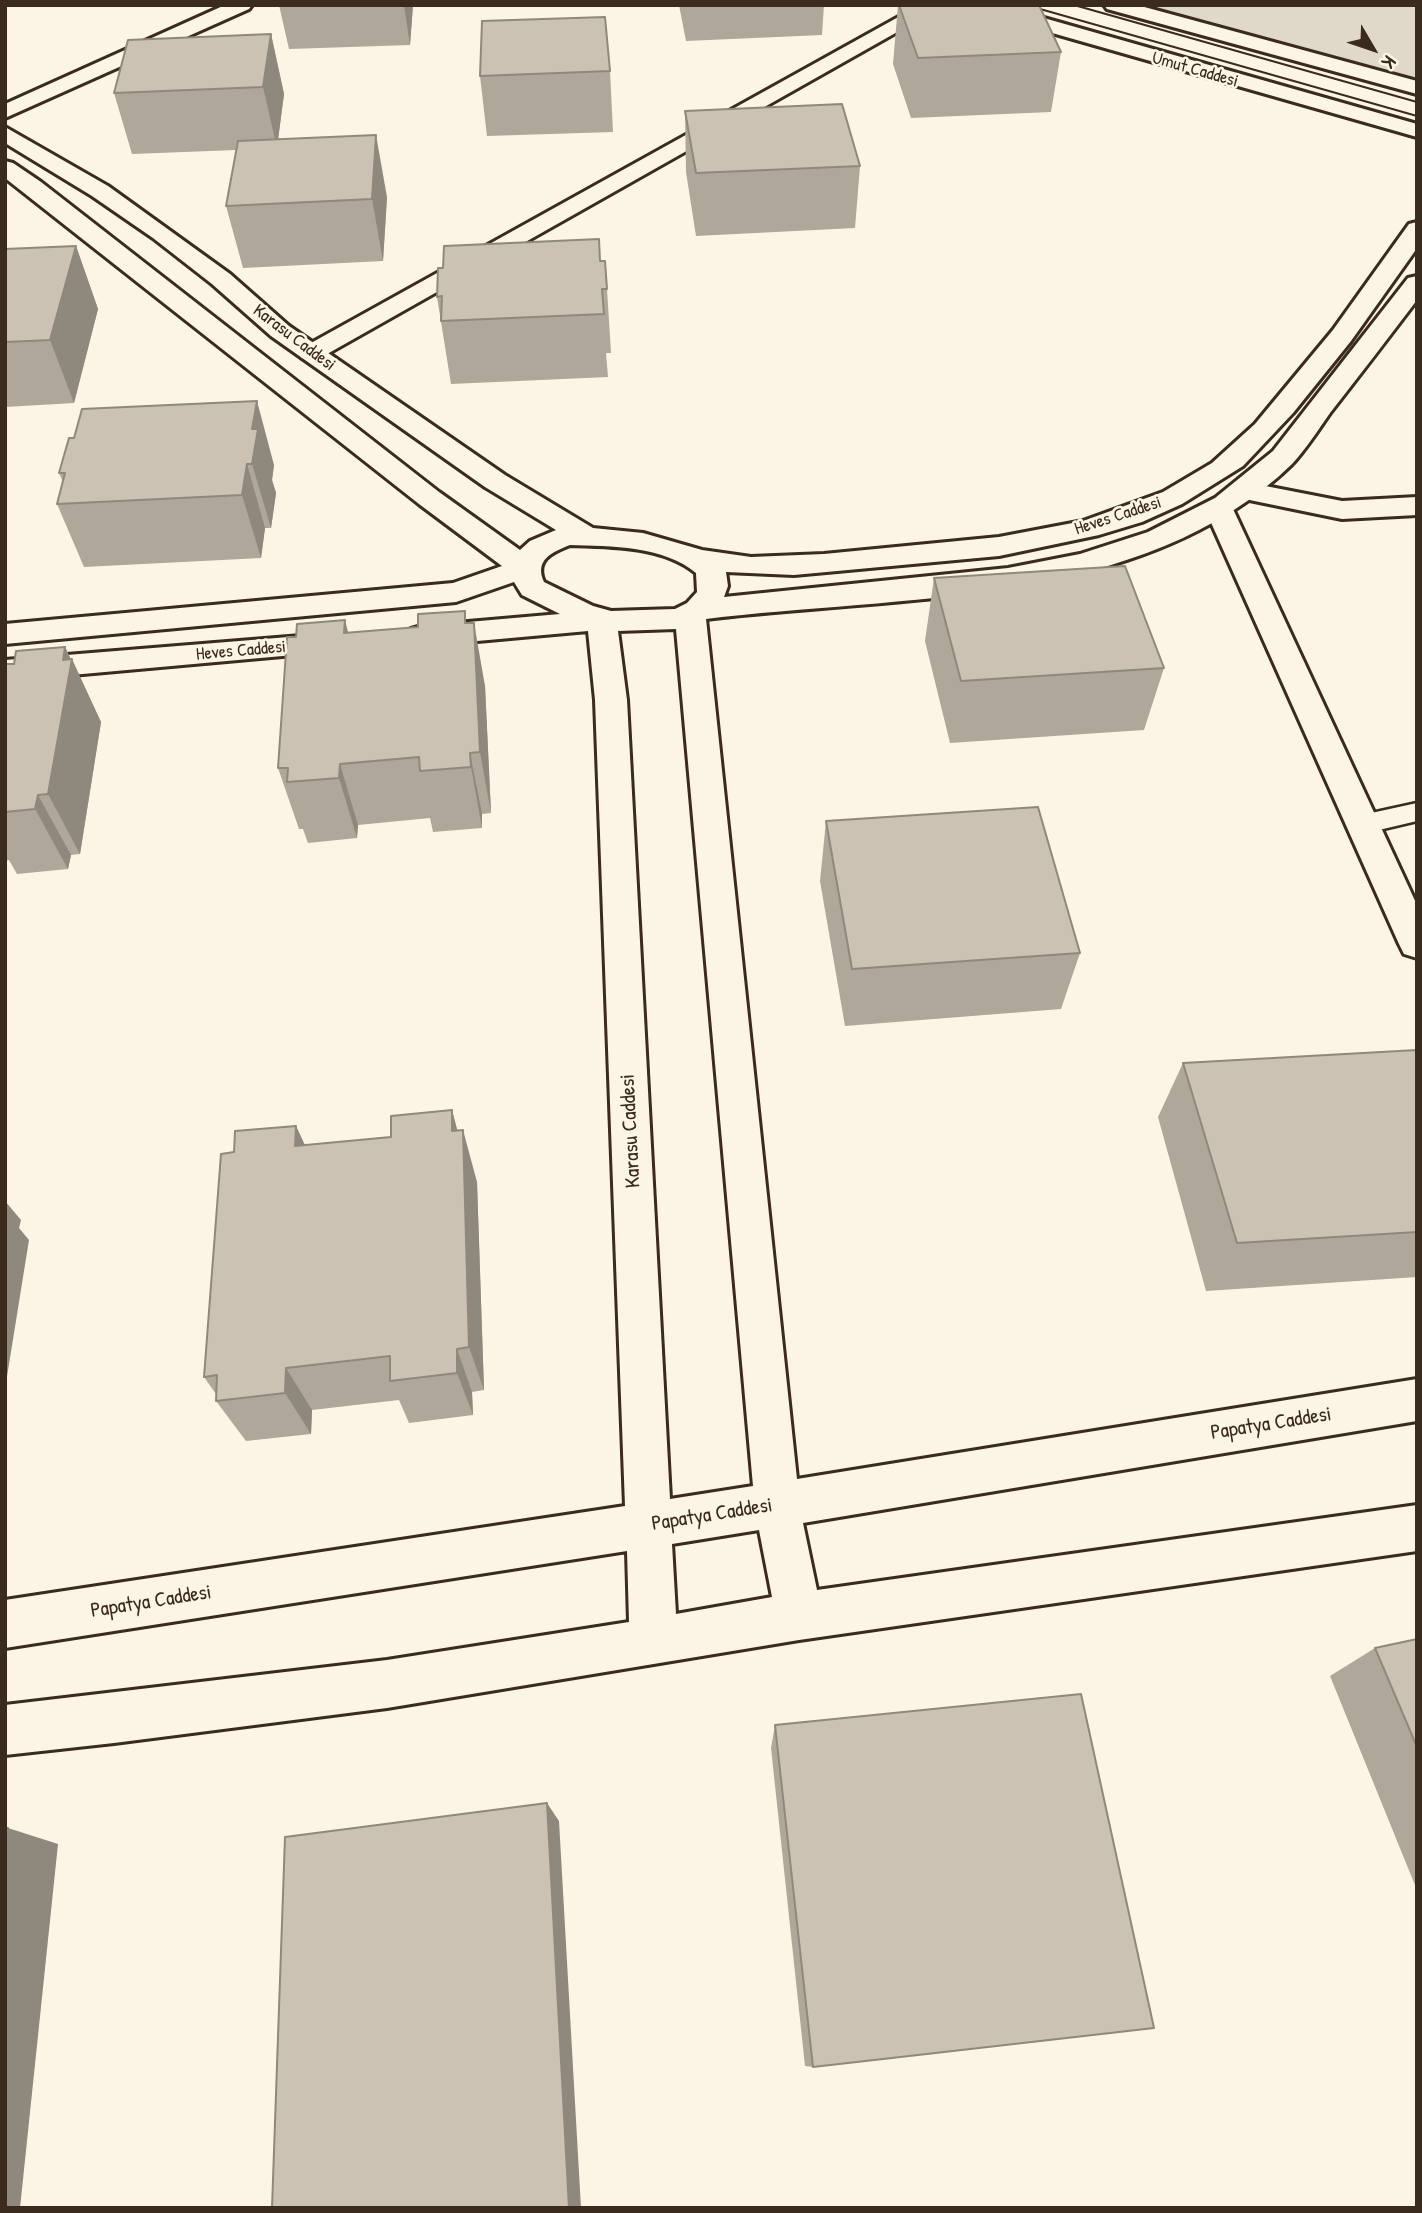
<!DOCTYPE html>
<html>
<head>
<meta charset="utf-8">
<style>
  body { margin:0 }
  #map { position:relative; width:1422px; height:2213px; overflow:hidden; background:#fcf5e5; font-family:"Patrick Hand",sans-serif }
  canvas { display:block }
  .frame { position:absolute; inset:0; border:7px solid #3b2a1e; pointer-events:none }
  .north { position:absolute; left:1338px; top:14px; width:70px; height:70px; -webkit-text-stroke:5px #fcf5e5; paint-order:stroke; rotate:129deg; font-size:19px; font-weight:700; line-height:28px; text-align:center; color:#3b2a1e }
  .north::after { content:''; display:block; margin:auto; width:24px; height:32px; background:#3b2a1e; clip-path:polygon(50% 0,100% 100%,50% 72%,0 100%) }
</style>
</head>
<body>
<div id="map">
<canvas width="1422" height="2213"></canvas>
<div class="frame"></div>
<div class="north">K</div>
</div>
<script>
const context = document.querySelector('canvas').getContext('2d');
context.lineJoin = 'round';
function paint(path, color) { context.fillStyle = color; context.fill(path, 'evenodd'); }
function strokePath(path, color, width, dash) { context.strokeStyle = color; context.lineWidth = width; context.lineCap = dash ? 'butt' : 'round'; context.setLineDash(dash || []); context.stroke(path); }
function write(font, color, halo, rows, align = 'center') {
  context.font = font + ' "Patrick Hand",sans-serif'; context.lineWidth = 5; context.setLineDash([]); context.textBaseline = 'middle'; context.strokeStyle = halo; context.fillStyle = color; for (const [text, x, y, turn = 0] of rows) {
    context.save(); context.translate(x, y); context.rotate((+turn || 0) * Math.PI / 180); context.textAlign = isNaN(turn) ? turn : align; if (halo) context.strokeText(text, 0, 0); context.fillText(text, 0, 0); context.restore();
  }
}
const green = new Path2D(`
  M1144,5h273v73z`);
const service = new Path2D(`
  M1417,803v18l-55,13 -9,-3 -4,-7 4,-7z`);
const minor = new Path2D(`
  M225,5h27l-3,4 -244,109v-14z
  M920,5h25l-625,353 -9,3 -9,-3 -4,-5 4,-5z
  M1245,482l97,19 75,-4v18l-75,4 -107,-22 -4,-6 4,-6z
  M1219,500l10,3 4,6 184,396v53l-13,-4 -5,-10 -194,-435 4,-6z`);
const tertiary = new Path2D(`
  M965,5h33l419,119v13l-449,-128z
  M1104,5h33l280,76v13l-310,-85z
  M5,127l103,59 122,88 59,52 216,149 88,53 50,5 59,17 49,7 73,-3 175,-17 84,-16 80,-29 49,-29 43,-39 78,-94 76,-106 8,-2 -2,29 -64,90 -58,72 -50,53 -61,38 -40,18 -43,13 -100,21 -205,19 -68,-3 2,14 -4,11 284,-29 72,-14 68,-22 67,-34 58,-47 135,-173 9,-2v24c-29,38 -58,76 -87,113 -12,17 -24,36 -38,51 -149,145 -394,131 -586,155l91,860 620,-100v42l-614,102 14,67 600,-85v46l-618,89 -412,68 -273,35 -109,12v-50l382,-45 242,-38 -2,-71 -622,97v-48l620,-94 -30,-806 -7,-69 -166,15 -11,-3 -4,-7 4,-7 11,-3 138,-12 -38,-19 -8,-13 -58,20 -451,42v-20l448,-41 49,-17 -83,-62 -414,-326v-17l8,2 28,19 398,310 81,58 10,-9 26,-11 -71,-43 -214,-151 -59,-52 -59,-46 -61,-42 -87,-53zM570,545c41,1 94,1 126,28l1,19 -10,11 -12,6 -64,2 -18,-5 -49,-24c-10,-22 8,-30 26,-37zM676,629l77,857 -83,13 -43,-799 -9,-69zM759,1530l13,67 -96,17 -4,-70z
  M338,633l11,3 4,7 -4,7 -344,31v-21z`);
const tram = new Path2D(`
  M1026,5l391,111
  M1074,5l343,97`);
const wall = new Path2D(`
  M279,5h134l-3,40 -121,4z
  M679,5h145l-2,30 -136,6z
  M898,5l163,47 -10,60 -140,6 -18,-54z
  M271,34l13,60 -6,45 109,58 -4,64 -140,7 -17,-62 10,-56 -104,4 -18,-61z
  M610,71l3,61 -126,4 -7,-60z
  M685,111l175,55 -5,62 -159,8 -10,-64z
  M76,246l22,63 -24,94 -69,4v-158z
  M600,261l7,28 4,64h-5l2,24 -157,7 -14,-87z
  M69,438l205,27 -2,15 4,13 -5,35h-6l-4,30 -177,9 -27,-63 6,-22 -4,-9z
  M934,578l230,90 -20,62 -194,13 -25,-102z
  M467,623l18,63 6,127 -9,1v14l-49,4 -3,-14 -72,7 -1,13 -49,5 -5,-14h-4l-21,-61 70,-135z
  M65,647l36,75 -21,132 -9,1 -3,14 -51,5 -8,-14 -4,1v-197h9z
  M826,821l254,132 -19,56 -216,17 -25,-145z
  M1417,1050v227l-211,14 -48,-174 25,-54z
  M452,1110l5,21 20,51 7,208 -12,2 1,23 -64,8 -10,-23 -87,10 -1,24 -65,7 -30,-40v-7l-12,-17 30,-225 62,-26 9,19 86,-8z
  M1417,1639v251l-87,-214 45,-28z
  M775,1725l38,342 -8,-1 -34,-318z`);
const shadedWall = new Path2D(`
  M404,5h9l-3,40z
  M271,34l13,60 -7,54 -14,-61z
  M376,135l11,62 -4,64 -11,-62z
  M76,246l22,63 -24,94 -24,-63z
  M257,401l17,64 -2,15 4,13 -5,35 -19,-64v-35z
  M247,464l18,64 -4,30 -19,-63z
  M345,620l16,63 -17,-50z
  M474,623l11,63 6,127 -11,-61z
  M65,647l7,15v-3l29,63 -21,132 -32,-60z
  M470,753l12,61v14l-11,-61z
  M340,764l18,61 -1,13 -18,-60z
  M38,795l33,60 -3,14 -33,-60z
  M452,1110l12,45 -1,-25 14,52 7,208 -15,-43 -17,-216z
  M296,1126l23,51 -24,-31z
  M5,1201l16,19 -2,8 10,12 -24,149z
  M457,1349l15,43 1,23 -16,-42z
  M286,1368l26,42 -1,24 -26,-41z
  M547,1803l12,18 22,387h-12z
  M8,1828l50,16 -38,364h-15v-361z`);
const building = new Path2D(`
  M899,5h140l22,47 -143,6z
  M605,17l5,54 -130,5 2,-55z
  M271,34l-8,53 -149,6 14,-53z
  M842,104l18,62 -164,7 -11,-62z
  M376,135l-4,64 -146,7 12,-65z
  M599,239l1,22h5l2,28h-5l2,25 -163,7 1,-25 -5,1 1,-29h5l1,-22z
  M76,246l-26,94 -45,2v-93z
  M257,401l-5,28h6l-6,35h-5l-5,31 -185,9 8,-31h-6l10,-35h5l8,-29z
  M1125,566l39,102 -203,13 -27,-103z
  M465,611v12h9l6,129 -10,1 1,14 -51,4 -1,-14 -79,7 -1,14 -52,4 1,-14h-10l9,-131h9l1,-13 48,-4 -1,13 74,-6v-13z
  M65,647l-2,13 9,-1 -24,135 -10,1 -3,14 -30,3v-148h9l2,-13z
  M1038,807l42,146 -228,16 -26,-148z
  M1417,1050v182l-180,11 -54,-180z
  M452,1110v21l11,-1 6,217 -12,2v24l-67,8v-25l-104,12 -1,25 -69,8 1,-26 -13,2 17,-223 13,-2 1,-21 61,-5 -1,20 96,-9v-21z
  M1417,1639v108l-42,-99z
  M1081,1694l73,334 -341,39 -38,-342z
  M547,1803l22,405h-297l13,-371z
  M5,1828h3l-3,19z`);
const farStreetnames = [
  ["Umut Caddesi",1195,70,16],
  ["Karasu Caddesi",294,338,37],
  ["Heves Caddesi",1118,516,-18],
  ["Heves Caddesi",241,651,-5]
];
const streetNames = [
  ["Karasu Caddesi",631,1131,-93],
  ["Papatya Caddesi",1271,1424,-9],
  ["Papatya Caddesi",712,1515,-9],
  ["Papatya Caddesi",151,1602,-9]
];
paint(green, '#e0d8c8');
strokePath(service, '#3b2a1e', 5);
strokePath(minor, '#3b2a1e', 6);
strokePath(tertiary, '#3b2a1e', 6);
paint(service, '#fcf5e5');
paint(minor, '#fcf5e5');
paint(tertiary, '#fcf5e5');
strokePath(tram, '#3b2a1e', 2);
paint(wall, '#afa79a');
paint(shadedWall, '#8f887d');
paint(building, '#ccc2b3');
strokePath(building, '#8f887d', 2);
write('18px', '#3b2a1e', '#fcf5e5', farStreetnames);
write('21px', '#3b2a1e', '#fcf5e5', streetNames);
</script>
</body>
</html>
